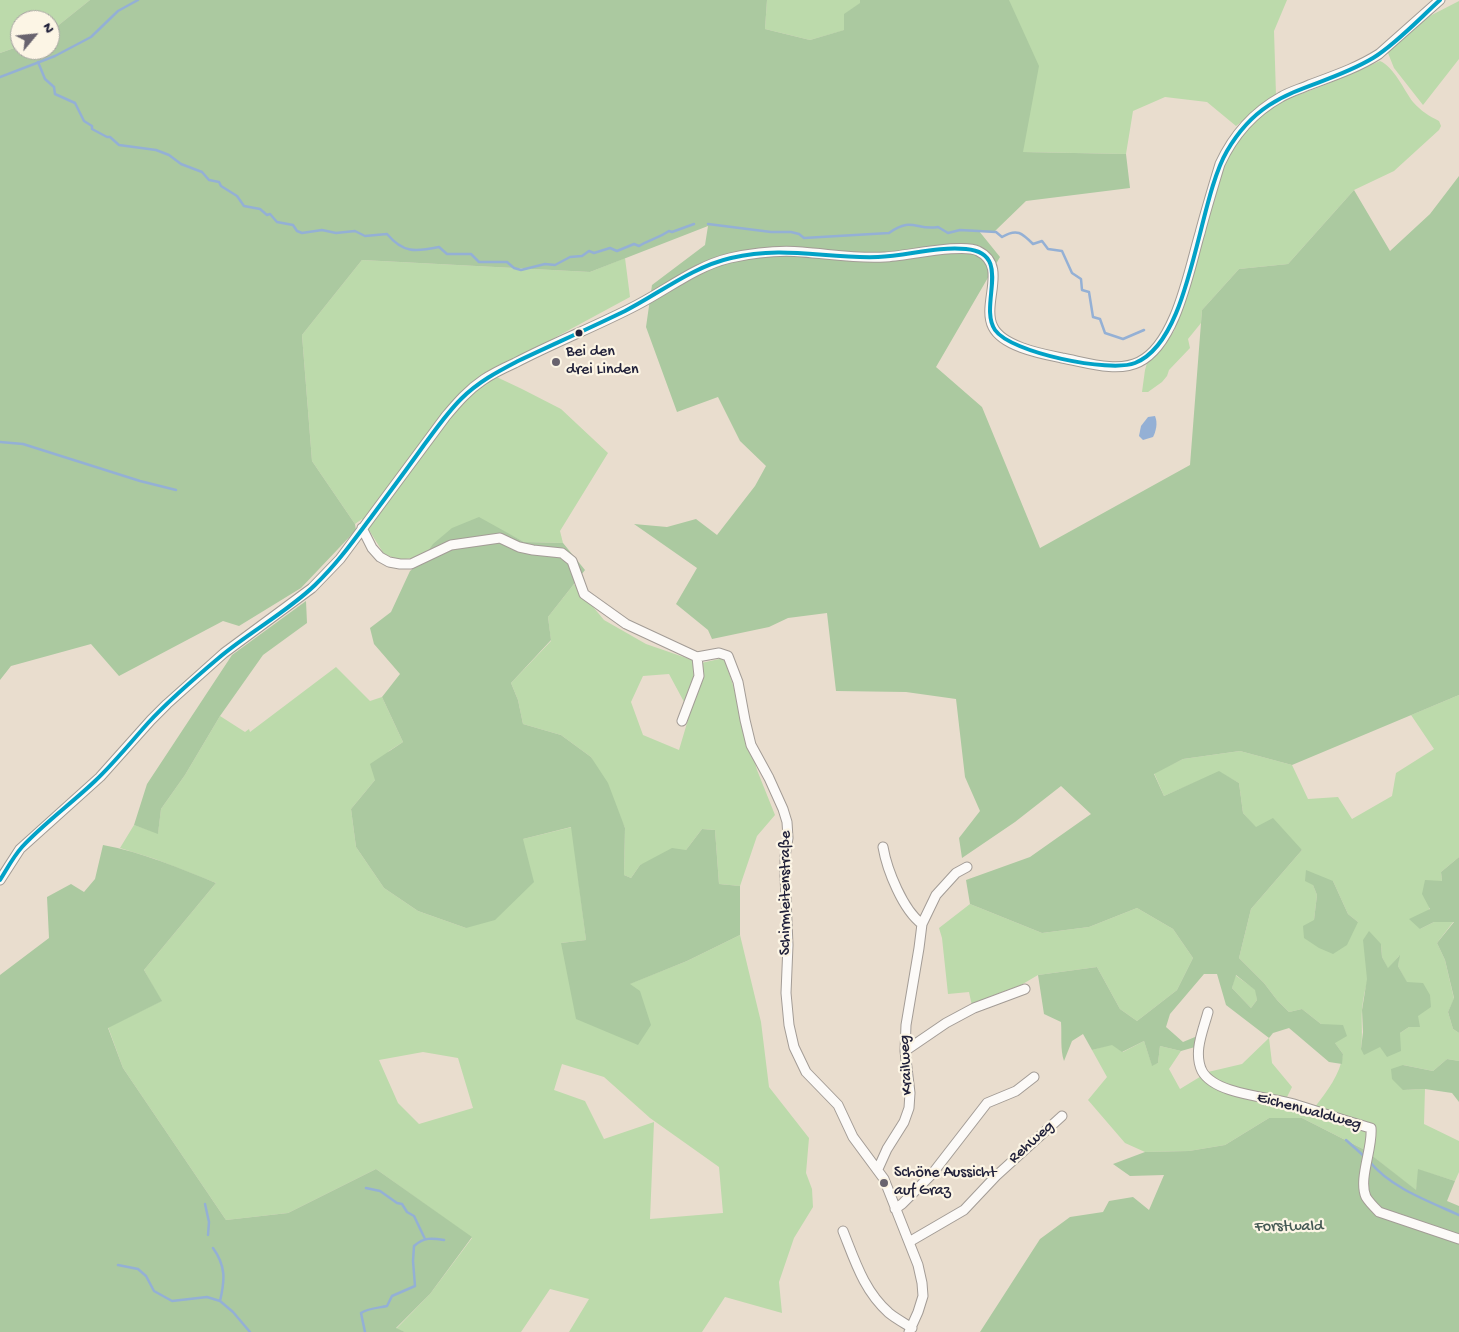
<!DOCTYPE html>
<html>
<head>
<meta charset="utf-8">
<style>
  body { margin:0 }
  #map { position:relative; width:1459px; height:1332px; overflow:hidden; background:#e9ddce; font-family:"Gochi Hand",sans-serif }
  canvas { display:block }
  .north { position:absolute; left:10px; top:10px; width:50px; height:50px; box-sizing:border-box; background:#fcf5e5; border:1px solid #a5a1a1; border-radius:50%; rotate:62deg; font-size:14px; font-weight:700; line-height:20px; text-align:center; color:#22223b }
  .north::after { content:''; display:block; margin:auto; width:18px; height:22px; background:#68636e; clip-path:polygon(50% 0,100% 100%,50% 72%,0 100%) }
</style>
</head>
<body>
<div id="map">
<canvas width="1459" height="1332"></canvas>
<div class="north">N</div>
</div>
<script>
const context = document.querySelector('canvas').getContext('2d');
context.lineJoin = 'round';
function paint(path, color) { context.fillStyle = color; context.fill(path, 'evenodd'); }
function strokePath(path, color, width, dash) { context.strokeStyle = color; context.lineWidth = width; context.lineCap = dash ? 'butt' : 'round'; context.setLineDash(dash || []); context.stroke(path); }
function write(font, color, halo, rows, align = 'center') {
  context.font = font + ' "Gochi Hand",sans-serif'; context.lineWidth = 4.5; context.setLineDash([]); context.textBaseline = 'middle'; context.strokeStyle = halo; context.fillStyle = color; for (const [text, x, y, turn = 0] of rows) {
    context.save(); context.translate(x, y); context.rotate((+turn || 0) * Math.PI / 180); context.textAlign = isNaN(turn) ? turn : align; if (halo) context.strokeText(text, 0, 0); context.fillText(text, 0, 0); context.restore();
  }
}
const green = new Path2D(`
  M0,0h90l-40,32v-12h-30v26l-20,7z
  M767,0h93l1,3 -17,12 1,15 -35,10 -45,-11z
  M1009,0h278l-13,31 2,64 -40,31 -29,-24 -42,-5 -32,14 -7,43 -103,-2z
  M1459,1v58l-36,46 -29,-37 -6,-15 3,-5 31,-28z
  M1380,61c14,6 24,29 33,41 8,9 16,14 26,19l2,5 -2,4 -45,41 -40,19 -66,74 -49,5 -37,41 -1,13 -13,16 2,9 -21,22 -2,6 -5,6 -14,10h-6l3,-22 2,-7 17,-17 10,-15 18,-55 30,-109 23,-36 13,-14 18,-14 44,-16z
  M625,258l5,39 -98,53 -46,22 36,17 39,20 47,44 -48,78 3,12 -39,-1 -46,-24 -53,38 -26,4 -15,-6 -22,-35 -7,5 -43,-63 -10,-126 60,-75 228,12z
  M574,584l30,36 42,24 55,19 23,-5 14,42 19,70 18,45 -18,21 -17,50 -21,-2 -4,-54 -13,-1 -16,21 -46,15 -9,13 -7,-3 1,-47 -34,-71 -30,-22 -38,-11 -5,-24 -7,-17 40,-42 -3,-24zM669,674l21,39 -11,37 -36,-15 -12,-33 12,-26z
  M336,667l34,34 12,-4 21,45 -14,9 -14,29 -24,29 5,38 28,41 34,23 48,17 57,-89 49,-12 14,113 -25,3 68,41 58,-23 53,-26 21,87 8,65 40,51 -3,35 6,16 1,18 -19,31 -15,44 3,31 -57,-16 -23,35h-133l20,-33 -39,-10 -29,43h-116l-9,-3 34,-35 42,-56 -96,-69 -88,44 -62,7 -103,-152 -15,-41 53,-26 -17,-31 72,-87 -61,-24 -35,-11 14,-23 24,8 3,-24 24,-34 35,-59 25,16 4,-3 1,3zM423,1052l35,6 15,50 -54,16 -21,-21 -19,-43zM562,1064l42,13 46,41 69,49 4,46 -73,6 4,-97 -50,17 -19,-38 -31,-11z
  M1459,695v162l-18,15 1,9 -22,48 14,-7 20,-1 -17,22 8,17 9,39 -6,13 5,17 6,4v28l-12,-2 -14,12 -30,-6v25l22,-1 -1,35 35,17v31l-4,9 -36,-11 -3,21 -51,-41 -63,-32h-33l-44,27 -36,6 -44,1 -20,-9 -37,-43 19,-23 -15,-27 20,-6 11,8 21,-11 8,24 6,-2 2,-17 21,5 -12,18 11,20 28,-17 34,-8 27,-26 3,25 20,24 -6,12 29,8c12,-16 25,-32 28,-53l-22,-30 -19,-15 -13,3 -12,-12 -13,-17 -25,-25 12,-49 51,-59 -46,-22 -13,-15 -4,-30 -20,-11 -55,24 -10,-23 29,-14 57,-8 52,14 16,34 30,-2 14,22 40,-23 4,-23 38,-24 -23,-34zM1333,881l15,33 10,8 -44,-2 3,-25 -4,-10zM1381,944l1,13 6,12 11,-13 -1,10 9,17 2,44 -9,6 -39,16c2,-13 0,-27 1,-40 2,-23 11,-44 19,-65z
  M970,904l72,29 47,-6 48,-19 36,21 20,29 -16,32 -40,31 -17,-12 -23,-42 -59,8 -17,10 -32,12 -17,9 -3,-14 -21,2 -6,-56 -3,-10z
  M1235,975l21,15 1,10 -6,8 -19,-20z`);
const forest = new Path2D(`
  M90,0h677l-2,29 45,11 34,-10v-16l16,-11v-3h149l30,66 -16,86 103,2 4,34 -104,13 -31,30h-16l21,26 -64,110 46,40 58,141 150,-83 12,-155 37,-41 49,-5 66,-74 36,61 40,-37 29,-38v519l-167,70 -52,-14 -57,8 -29,15 10,22 55,-25 20,12 4,30 13,14 17,-9 29,32 -51,59 -12,49 25,25 13,17 12,12 13,-3 19,15 22,1 4,11 -12,7 8,11 -1,10 -13,-2 -40,-34 -16,5 -4,5 -43,-33 -9,-31h-13l-34,40 -4,13 17,15 12,-5v10l-14,4 -21,-5 -2,17 -6,3 -8,-25 -22,11 -10,-7 -20,5 -9,-16 -11,7 -8,20c-4,-12 -2,-25 -3,-39l-17,-8 -6,-39 59,-8 23,42 17,12 40,-31 16,-32 -20,-29 -36,-21 -48,19 -47,6 -72,-29 -4,-24 64,-23 61,-43 -30,-28 -46,36 -53,36 -3,-20 21,-27 -15,-34 -9,-78 -50,-7 -70,-1 -9,-78 -39,5 -19,9 -57,12 -4,-9 -32,-26 21,-36 -63,-44 33,3 29,-8 21,16 38,-49 11,-20 -26,-25 -22,-44 -41,15 -31,-85 6,-42 53,-40 3,-19 -118,46 -228,-12 -60,75 10,126 43,63 1,6 -55,58 -62,38 -16,-5 -104,55 -28,-32 -80,22 -11,14v-627l20,-7v4h30v-18zM1236,975l19,15 2,10 -6,8 -19,-20z
  M479,517l45,25 39,1 22,27 -37,47 3,23 -40,43 7,17 5,24 38,11 30,22 17,26 17,45 -1,47 7,3 9,-13 32,-17 14,2 16,-21 13,1 4,54 21,2v49l-53,26 -57,23 10,7 11,34 -13,20 -62,-26 -15,-76 25,-3 -15,-113 -48,12 11,43 -39,38 -29,8 -48,-17 -34,-23 -28,-41 -5,-38 24,-29 -5,-16 33,-22 -21,-45 18,-23 -26,-30 -4,-16 21,-16 19,-41 9,-7 14,-20 19,-16z
  M306,601l1,22 -44,32 -43,61 -35,59 -24,34 -3,25 -24,-9 13,-41 85,-129z
  M103,845c39,7 76,23 113,38l-72,87 18,31 -54,27 15,40 103,152 62,-7 88,-44 96,68 -42,57 -34,34 9,4h-405v-357l49,-37 -2,-41 24,-13 13,8 11,-13z
  M1459,857v176l-6,-4 -5,-17 6,-14 -9,-38 -8,-17 17,-21h-20l-14,7 -11,-10 21,-10 -8,-15 3,-14 17,1 -1,-9z
  M1306,870l27,11 15,33 10,8 -11,23 -14,9 -14,-6 -15,-10 -1,-12 11,-6 3,-25 -4,-10 -8,-4z
  M1369,931l12,13 1,13 6,11 12,-13 -2,11 9,16 16,1 7,12 1,12 -13,9 2,11h-11l-9,6 1,18 -14,6 -7,-10 -16,8 -3,-6 2,-17 -1,-22 5,-31 -4,-39z
  M1447,1059l12,2v41l-7,-9 -27,-4 -22,1 -11,-11 -1,-10 12,-4 30,6z
  M1269,1118h33l63,32 51,40 2,-21 37,12 -8,20 12,5v126h-479l60,-93 30,-22 33,-5 6,-11 24,-4 16,13 15,-35 -34,1 -17,-12 32,-12 44,-1 36,-6z`);
const water = new Path2D(`
  M1155,416c3,7 1,15 -2,21l-10,3 -4,-4 2,-10 7,-9z`);
const stream = new Path2D(`
  M38,62l7,17 9,8 1,7 20,9 9,18 8,5v3l15,8h3l9,8 37,5 13,5 12,9 21,8 7,8 10,2 2,4 16,10 7,10 16,3 7,6 3,-1 7,8 16,3 4,6 5,2 20,-3 14,3 19,-2 10,5 22,-2c16,19 28,18 52,13l8,7h24l8,8h28l7,6 7,2 24,-6 10,1 15,-8 12,-1 7,-5 5,2 16,-5 7,3 17,-7 5,2c12,-7 18,-7 30,-15l3,1 22,-8
  M0,77l55,-21 36,-19 27,-26 20,-11
  M708,224l63,8h20l8,2 5,4 85,-5c23,-17 27,-2 49,-6l10,6 12,-3 36,2 6,5c15,-9 20,-4 31,7l9,-3 6,8 14,2 10,22 9,6 1,11 7,2 4,25 7,2 5,14 18,6 21,-9
  M0,442l23,2 117,37 36,9
  M1346,1140l19,17
  M1369,1161c22,27 59,40 90,54
  M366,1188l14,3 17,12 5,1 5,8 7,4 11,23
  M205,1204l4,18 -1,13
  M213,1248c13,18 12,32 7,53l13,11 17,20
  M118,1265l20,4 8,7 8,15 18,10 35,-4 13,4
  M365,1332l-4,-19c8,-5 17,-5 26,-7l5,-10 23,-10 -2,-25 1,-15c10,-9 18,-8 30,-6`);
const minor = new Path2D(`
  M362,528l10,20 8,9 9,5 11,2h11l40,-19 49,-7 19,9 14,3 29,3 10,8 12,33 42,30 71,33 22,-4 9,3 10,26 7,38 6,25 18,33 14,31 4,13 1,16 -3,19v19l3,69 -2,48 3,32 5,22 12,25 32,33 15,32 31,42 34,86 4,18 1,13 -5,16 -9,20
  M682,721l17,-45 -2,-19
  M883,847c4,23 20,63 39,77
  M0,880l20,-31 80,-72 51,-57 16,-16 57,-51 88,-65 28,-29 106,-143c11,-13 22,-26 37,-36 10,-7 21,-12 32,-17 40,-21 82,-37 122,-58 31,-16 59,-39 93,-47 23,-5 49,-8 72,-6 28,2 56,7 83,5 21,-1 78,-14 93,-6 31,15 3,52 15,76 10,20 50,27 69,31 23,4 55,15 77,4 37,-18 50,-92 61,-129 6,-23 13,-46 20,-69 13,-28 34,-52 61,-67 8,-5 19,-8 28,-12 24,-9 48,-17 70,-31l61,-54
  M1208,1012c-5,19 -15,40 -6,59 13,24 69,26 92,33 26,8 51,17 77,24 2,20 -13,51 -5,69 3,5 9,11 13,15l80,27
  M905,1051l41,-28 28,-15 51,-19
  M878,1169l9,-20 17,-27 5,-14 1,-15 -5,-42 1,-26 13,-77 3,-24 14,-29 20,-22 11,-6
  M895,1209l7,-5 30,-30 55,-71 29,-12 18,-14
  M843,1231c12,30 21,60 46,82 6,5 15,10 23,15
  M909,1242l55,-32 32,-34 66,-60`);
const bus1 = new Path2D(`
  M0,880c7,-11 13,-23 22,-33 21,-23 50,-44 73,-66 19,-18 36,-39 53,-58 22,-24 48,-46 73,-67 30,-25 66,-44 94,-71 22,-21 39,-45 57,-69 17,-23 35,-47 52,-71 12,-16 23,-32 37,-46 17,-17 36,-27 57,-38 36,-17 72,-33 107,-50 35,-18 67,-44 106,-53 53,-13 95,1 147,-1 29,-1 59,-11 88,-8 48,4 12,56 29,81 16,23 115,43 140,33 57,-22 62,-161 92,-212 38,-66 89,-59 146,-93 23,-14 47,-40 67,-58`);
const markers = [
  [579,333,4.5,"#22223b"],
  [556,362,5,"#68636e"],
  [884,1183,5,"#68636e"]
];
const poiNames = [
  ["Bei den",566,353],
  ["drei Linden",566,371],
  ["Schöne Aussicht",894,1174],
  ["auf Graz",894,1192]
];
const streetNames = [
  ["Schirmleitenstraße",787,893,-90],
  ["Krailweg",907,1065,-93],
  ["Eichenwaldweg",1309,1112,15],
  ["Rehweg",1032,1143,-42]
];
const parkNames = [
  ["Forstwald",1289,1228]
];
paint(green, '#bcdaab');
paint(forest, '#abc9a0');
paint(water, '#94b0d5');
strokePath(stream, '#94b0d5', 2.5);
strokePath(minor, '#a39c96', 11);
strokePath(minor, '#fcfaf8', 9);
strokePath(bus1, '#02a2c7', 4);
for (const [x, y, r, color] of markers) { const dot = new Path2D(); dot.arc(x, y, r, 0, 2 * Math.PI); context.fillStyle = color; context.fill(dot); strokePath(dot, '#fcf5e5', 2); }
write('16px', '#22223b', '#fcf5e5', poiNames, 'left');
write('16px', '#22223b', '#fcf5e5', streetNames);
write('16px', '#455954', '#fcf5e5', parkNames);
</script>
</body>
</html>
